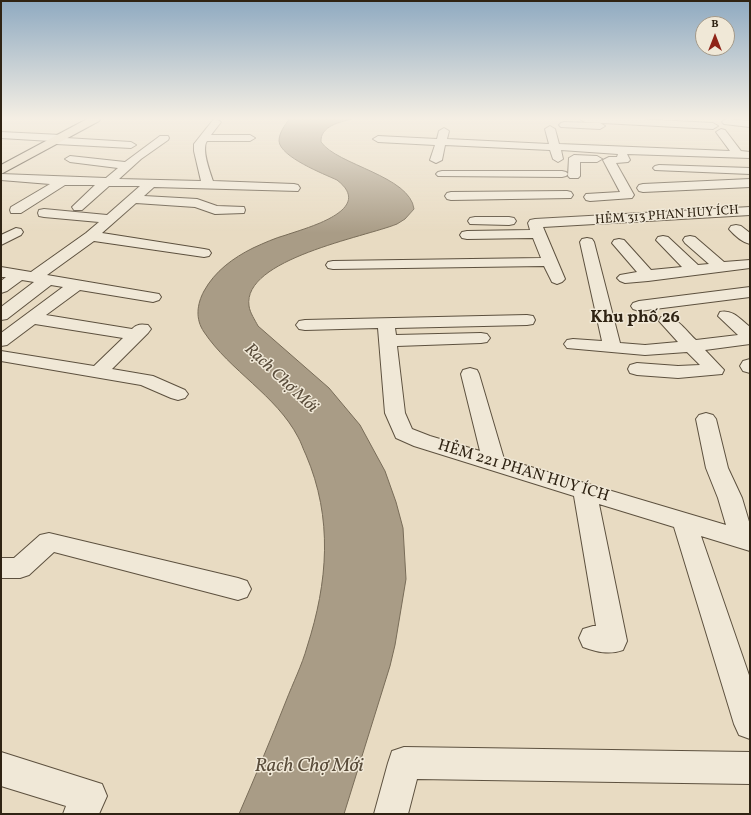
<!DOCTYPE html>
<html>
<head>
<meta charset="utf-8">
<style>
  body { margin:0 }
  #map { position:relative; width:751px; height:815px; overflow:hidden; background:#e8dbc2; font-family:Vollkorn,serif }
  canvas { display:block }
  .frame { position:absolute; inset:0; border:2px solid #2f2313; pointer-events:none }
  .north { position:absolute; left:695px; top:16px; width:40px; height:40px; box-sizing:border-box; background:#f0e8d7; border:1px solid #a39989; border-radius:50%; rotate:0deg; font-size:11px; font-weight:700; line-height:16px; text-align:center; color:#2f2313 }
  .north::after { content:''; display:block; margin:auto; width:14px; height:18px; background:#8f2418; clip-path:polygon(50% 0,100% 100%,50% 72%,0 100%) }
</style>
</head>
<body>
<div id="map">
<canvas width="751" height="815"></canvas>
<div class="frame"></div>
<div class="north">B</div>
</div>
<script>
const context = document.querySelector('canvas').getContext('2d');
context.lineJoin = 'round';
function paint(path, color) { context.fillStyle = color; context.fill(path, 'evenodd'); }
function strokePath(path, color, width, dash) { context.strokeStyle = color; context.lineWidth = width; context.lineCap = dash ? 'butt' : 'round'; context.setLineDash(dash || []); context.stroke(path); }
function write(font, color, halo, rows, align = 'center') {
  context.font = font + ' Vollkorn,serif'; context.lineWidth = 3; context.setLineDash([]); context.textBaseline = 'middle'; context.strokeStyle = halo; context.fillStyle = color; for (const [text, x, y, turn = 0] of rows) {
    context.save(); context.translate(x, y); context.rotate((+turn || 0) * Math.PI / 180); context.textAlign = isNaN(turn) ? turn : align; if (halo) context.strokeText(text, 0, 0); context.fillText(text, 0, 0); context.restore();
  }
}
const water = new Path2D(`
  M289,119h63c-12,3 -32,7 -31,23 16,23 89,34 93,67l-9,10 -8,5c-32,13 -155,35 -148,82 1,7 6,14 9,20l71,62 31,37 25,46 11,31 7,26 3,51 -11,66 -5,21 -46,148h-105c16,-37 32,-75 47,-113 7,-18 16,-36 21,-54 21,-65 26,-129 -1,-192 -3,-6 -5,-13 -8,-18 -22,-42 -68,-66 -94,-105 -9,-13 -7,-28 0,-41 11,-20 29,-33 49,-43 11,-5 22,-10 33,-13 20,-7 90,-25 51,-55 -13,-6 -57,-23 -58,-39 0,-8 6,-16 10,-22z`);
const minor = new Path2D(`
  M216,119l5,3 -10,13h39l5,3 -5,3h-43c-6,8 3,31 6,40l81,3 4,1 2,3 -2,3 -144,-4 -10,9 53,3 20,7 27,1 1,3 -1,3 -29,1 -20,-7 -59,-4 -34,30 102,16 5,1 2,3 -2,3 -5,1 -110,-16 -47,34 112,19 2,3 -2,3 -6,2 -73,-12 -34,25 86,14c5,-5 9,-5 16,-4l3,4 -3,4 -36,36 41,7 32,14 3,4 -3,4 -7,2 -7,-2 -30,-13 -140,-24v-10l93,15 29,-28 -88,-14 -28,21 -6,1v-13l62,-46 -12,-2 -44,34 -6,1v-13l33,-25 -12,-2 -15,11 -6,2v-12l5,-4h-5v-10l30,5 55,-39 13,-11 -55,-5 -5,-1 -1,-3 1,-3 5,-1 63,6 33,-29h-31l-27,24h-8l-2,-3 23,-22h-30l-44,28h-10l-1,-3 1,-3 39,-23 -49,-4v-6l105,4 12,-10 -48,-6 -5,-3 5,-3 55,6 35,-26h8l1,2 -1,2 -27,19 -22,20 82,2 -7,-30v-7l19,-24z
  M580,119h58l75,4 5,3 -5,3 -128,-7z
  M727,119l23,2v6l-26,-3 -2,-2 2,-2z
  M564,122l36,1 5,3 -5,3 -39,-2 -2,-2 2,-2z
  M550,126l5,3 4,15 171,7 -14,-19 5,-3 4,1 16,21 9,1v6l-123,-4 3,6 -2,2 -12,1 18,32 -2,3 -42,3 -4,-1 -2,-3 2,-3 34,-2 -17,-32 6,-3h8l1,-3 -57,-4 2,9 -5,3 -5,-3 -3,-9 -105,-5 -3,15 -6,3 -6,-3 5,-15 -57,-3 -5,-3 5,-3 59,3 2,-8 5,-3 5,3 -2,8 102,5 -4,-15z
  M1,132l60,3 4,1 1,2 65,4 5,3 -5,3 -75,-4 -4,-1 -1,-2 -50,-3z
  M574,155l23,1 5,3 -5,3h-17v14l-2,2h-8l-2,-2 1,-18z
  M659,165l91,3v6l-95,-4 -2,-2 2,-2z
  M442,171h120l4,1 2,2 -2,2 -4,1 -124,-1 -2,-2 2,-2z
  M750,179v8l-107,5 -4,-1 -2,-3 2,-3 4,-1z
  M567,191l4,1 2,3 -2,3 -120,2 -4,-1 -2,-3 2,-3 4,-1z
  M750,207v8l-207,12 22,52 -3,3 -5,2 -5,-2 -8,-16 -211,3 -5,-1 -2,-3 2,-3 5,-1 208,-3 -8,-20 -66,1 -5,-1 -2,-3 2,-3 5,-1 63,-1 -2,-7 2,-3 5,-1z
  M475,217h34l5,1 2,3 -2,3 -5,1 -39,-1 -2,-3 2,-3z
  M736,225l5,1 9,7v11c-8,-2 -16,-9 -21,-15l2,-3z
  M16,228l5,1 2,3 -2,3 -20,10v-10z
  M663,236l5,1 30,28 11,-1 -24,-21 -2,-3 2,-3 5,-1 5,1 29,25 26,-2v8l-102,13 -23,2 -5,-2 -3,-3 3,-3 17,-3 -25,-29 2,-3 5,-1 5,1 27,30 31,-3 -26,-27 2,-3z
  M587,238l5,1 2,3 26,101 25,2 33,-3 -19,-21 2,-4c15,-3 25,14 35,23l42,-5 -20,-19 2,-4c13,-3 21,8 30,15v17l-45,6 19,20 -2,4 -44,4 -41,-3 -7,-2 -2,-4 2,-4 7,-2 41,3 22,-1 -13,-13 -42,3 -78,-7 -3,-4 3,-4 6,-1 29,2 -22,-99 2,-3z
  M750,287v10l-111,14 -6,-2 -2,-3 2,-3 6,-2z
  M527,315l6,1 2,4 -2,4 -6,1 -132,3 1,7 85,-2 6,1 3,4 -3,4 -6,1 -84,3 8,67 7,16 18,7 50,15 -19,-77 2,-4 7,-2 7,2 2,4 25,85 222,66 -8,-27 -12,-30 -10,-49 3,-4 7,-2 7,2 3,4 12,49 14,30 8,27v26l-49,-15 49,142v61l-11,-4 -5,-11 -60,-197 -75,-23 28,137 -4,9c-14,5 -26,2 -40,-3l-4,-9 4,-9 10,-3h3l-22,-130 -160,-50 -18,-8 -11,-25 -7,-85 -73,2 -6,-1 -3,-4 3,-4 6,-1z
  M750,359v14l-7,-2 -3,-5 3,-5z
  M49,533l189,45 9,3 4,8 -4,8 -9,3 -184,-48 -25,23 -9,3h-19v-20h13l26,-23z
  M404,747l346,5v32l-333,-5 -9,35h-34l14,-51 4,-12z
  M1,752l101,32 5,12 -8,18h-36l3,-8 -65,-20z`);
const major = new Path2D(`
  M87,119h13l-1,2 -98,53v-9z`);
const farStreetnames = [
  ["HẺM 313 PHAN HUY ÍCH",667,216,-4]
];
const streetNames = [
  ["HẺM 221 PHAN HUY ÍCH",523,472,17]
];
const neighbourhoodNames = [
  ["Khu phố 26",635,319]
];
const waterNames = [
  ["Rạch Chợ Mới",280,379,43]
];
const nearWaternames = [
  ["Rạch Chợ Mới",309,767]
];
paint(water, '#a99c86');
strokePath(water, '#786c58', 1);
strokePath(minor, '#5d513f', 2);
strokePath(major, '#2f2313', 2);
paint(minor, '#f0e8d7');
paint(major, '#e8dbc2');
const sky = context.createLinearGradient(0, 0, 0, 233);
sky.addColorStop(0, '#8faac1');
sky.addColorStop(0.51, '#f5efe4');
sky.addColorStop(1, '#f5efe400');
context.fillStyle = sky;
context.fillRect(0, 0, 751, 233);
write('13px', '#2f2313', '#f0e8d7', farStreetnames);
write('16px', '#2f2313', '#f0e8d7', streetNames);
write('bold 17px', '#2f2313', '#f0e8d7', neighbourhoodNames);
write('italic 17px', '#5a4d3b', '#f0e8d7', waterNames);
write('italic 20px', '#5a4d3b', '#f0e8d7', nearWaternames);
</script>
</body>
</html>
